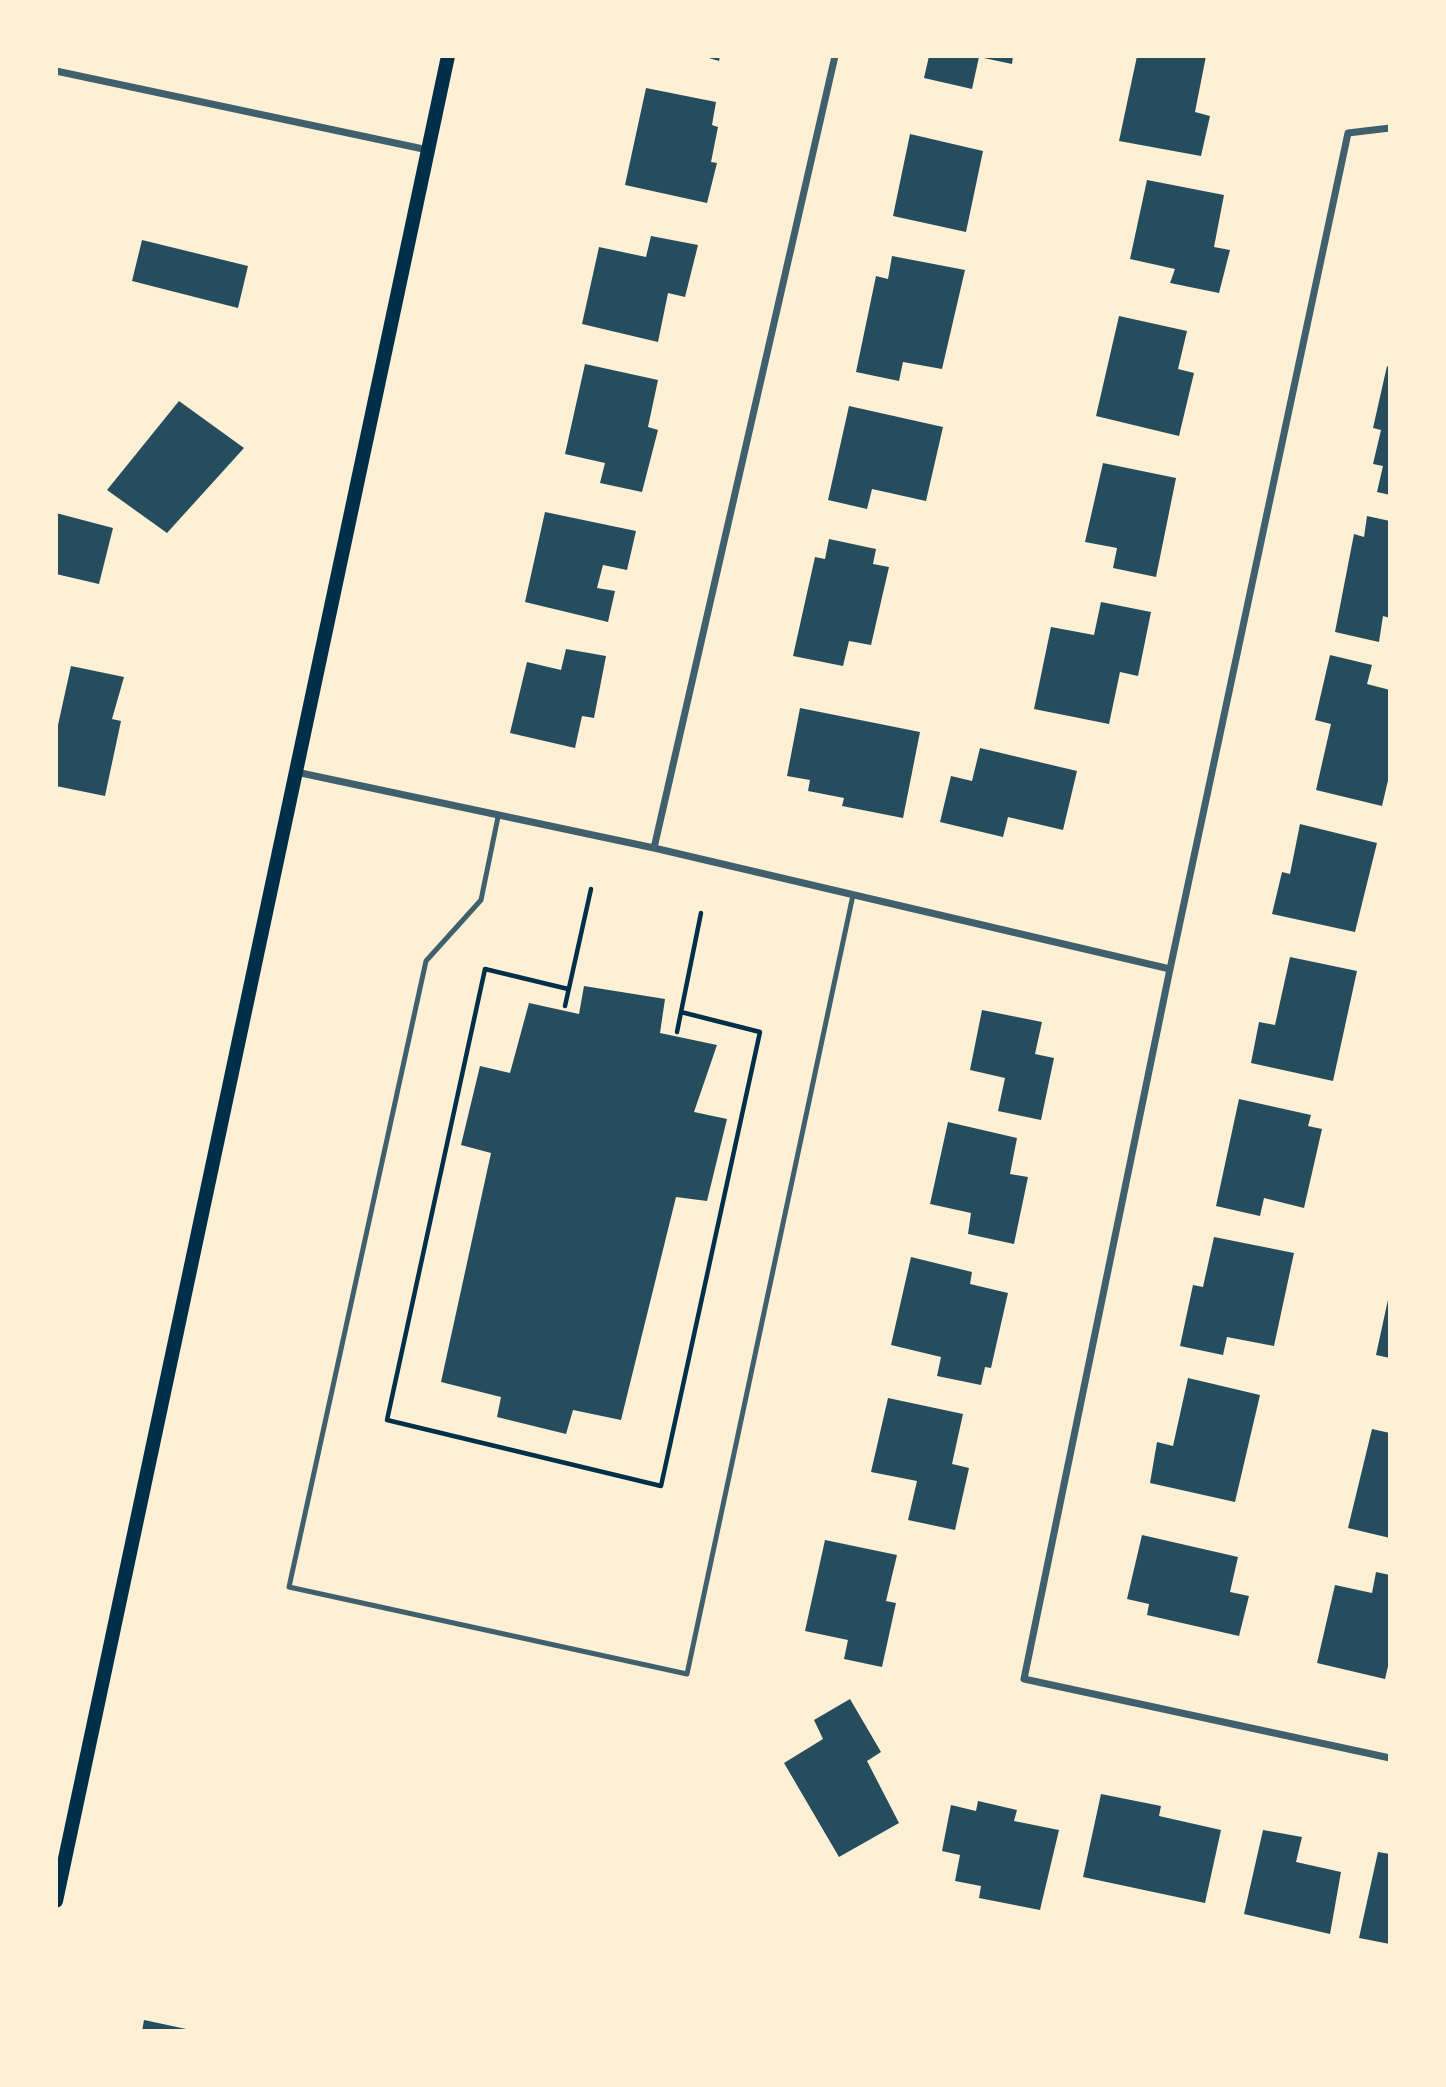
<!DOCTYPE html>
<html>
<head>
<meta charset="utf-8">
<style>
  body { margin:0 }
  #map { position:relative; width:1446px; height:2087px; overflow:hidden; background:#fdf0d5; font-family:"Alegreya Sans",sans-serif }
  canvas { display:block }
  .frame { position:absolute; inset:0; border:58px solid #fdf0d5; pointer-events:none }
</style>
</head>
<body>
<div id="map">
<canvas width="1446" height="2087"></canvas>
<div class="frame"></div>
</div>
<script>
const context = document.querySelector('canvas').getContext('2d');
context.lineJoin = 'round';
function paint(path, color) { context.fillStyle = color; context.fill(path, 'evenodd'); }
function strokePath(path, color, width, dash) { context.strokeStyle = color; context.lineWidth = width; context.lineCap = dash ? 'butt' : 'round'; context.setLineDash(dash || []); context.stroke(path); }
const building = new Path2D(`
  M702,56h18l-1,5z
  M929,56h84l-1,8 -33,-7 -7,32 -48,-11z
  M1137,56h69l-11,56 15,4 -9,40 -82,-15z
  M646,88l70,14 -4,23 6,2 -7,35 6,1 -10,40 -82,-18z
  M910,134l73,17 -17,81 -73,-16z
  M1147,180l77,15 -10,52 16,3 -11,43 -49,-10 5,-14 -45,-10z
  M651,236l47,9 -13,52 -17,-4 -10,49 -76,-18 17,-77 47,10z
  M142,240l106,26 -10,42 -106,-27z
  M892,256l73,14 -23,99 -39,-7 -4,19 -43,-9 20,-96 12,3z
  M1119,316l68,15 -9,38 16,4 -15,63 -83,-20z
  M585,364l73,16 -10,47 10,3 -16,62 -42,-9 5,-20 -40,-9z
  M1387,366l3,1v128l-13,-3 6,-26 -10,-2 8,-34 -8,-2z
  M179,401l65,47 -77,85 -60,-43z
  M849,406l94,21 -17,74 -54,-12 -5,20 -39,-9z
  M1103,463l73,15 -20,99 -43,-9 4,-20 -32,-6z
  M545,512l91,19 -9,39 -24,-5 -6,23 18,3 -7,31 -83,-20z
  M56,513l57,15 -14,56 -43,-10z
  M1367,516l23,5v97l-7,-2 -4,26 -44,-10 19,-98 10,3z
  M829,539l47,10 -3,15 16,3 -18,78 -22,-4 -6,25 -50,-10 22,-99 10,2z
  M1101,602l50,10 -13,64 -18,-4 -11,52 -75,-15 17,-82 43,8z
  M566,649l40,7 -12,62 -12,-2 -7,32 -65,-15 17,-71 34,8z
  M1330,655l42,10 -5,19 23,6v82l-8,34 -66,-16 15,-66 -16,-4z
  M71,666l53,11 -12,42 9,2 -16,75 -49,-10v-52z
  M800,708l120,24 -17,86 -61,-12 2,-8 -36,-7 2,-11 -23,-4z
  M980,748l97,23 -14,59 -55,-13 -5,20 -63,-15 11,-46 21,5z
  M1300,824l77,19 -22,89 -83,-18 10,-42 8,2z
  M1290,957l67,14 -24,110 -82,-18 8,-41 16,3z
  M584,986l81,13 -5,34 57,12 -23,67 33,7 -20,82 -31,-4 -55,223 -48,-10 -7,24 -69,-17 4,-20 -60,-15 50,-229 -30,-8 19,-79 30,7 19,-70 50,11z
  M982,1010l60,12 -7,32 19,4 -13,62 -43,-9 7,-33 -35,-8z
  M1239,1099l72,16 -3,11 14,3 -18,79 -40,-10 -4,18 -44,-10z
  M948,1122l69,16 -7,36 18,3 -14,67 -46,-10 3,-21 -41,-9z
  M1214,1237l80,16 -20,93 -47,-9 -4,18 -43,-9 13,-61 10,2z
  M911,1257l61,15 -2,12 38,9 -17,75 -6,-1 -4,18 -44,-9 4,-19 -50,-12z
  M1389,1295l1,1v62l-14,-3z
  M1188,1378l72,17 -25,107 -85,-19 7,-41 16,4z
  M888,1398l75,16 -11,50 17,4 -14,62 -47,-10 9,-39 -46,-9z
  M1372,1429l18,4v105l-42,-10z
  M1142,1535l96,22 -8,35 19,4 -10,40 -92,-21 2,-11 -22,-5z
  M825,1540l72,15 -11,46 10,2 -14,64 -38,-8 4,-19 -43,-9z
  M1376,1572l14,3v83l-5,21 -68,-16 18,-78 37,8z
  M850,1699l31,53 -14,9 32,62 -60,34 -55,-94 39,-24 -9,-19z
  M1101,1794l60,12 -2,10 62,14 -16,73 -122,-26z
  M978,1801l39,9 -3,11 45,9 -19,80 -61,-12 2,-12 -26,-5 5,-26 -18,-4 9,-46 25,6z
  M1263,1830l39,7 -6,25 45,10 -11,62 -86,-20z
  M1378,1852l12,2v90l-31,-6z
  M144,2020l47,10v1h-49z`);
const path = new Path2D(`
  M568,989l-83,-20 -98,451 274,66 99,-454 -79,-20
  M565,1006l26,-117
  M677,1032l24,-119`);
const service = new Path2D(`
  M498,817l-17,83 -55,61 -137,626 398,87 166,-779`);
const minor = new Path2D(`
  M56,71l372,79
  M1390,128l-42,5 -178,836 -146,710 366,79
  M296,772l358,76 516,121
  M654,848l181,-792`);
const secondary = new Path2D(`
  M56,1901l392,-1845`);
paint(building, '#264d5e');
strokePath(path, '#003049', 4.5);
strokePath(service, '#3f606c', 5);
strokePath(minor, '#3f606c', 7);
strokePath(secondary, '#003049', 14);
</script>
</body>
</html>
